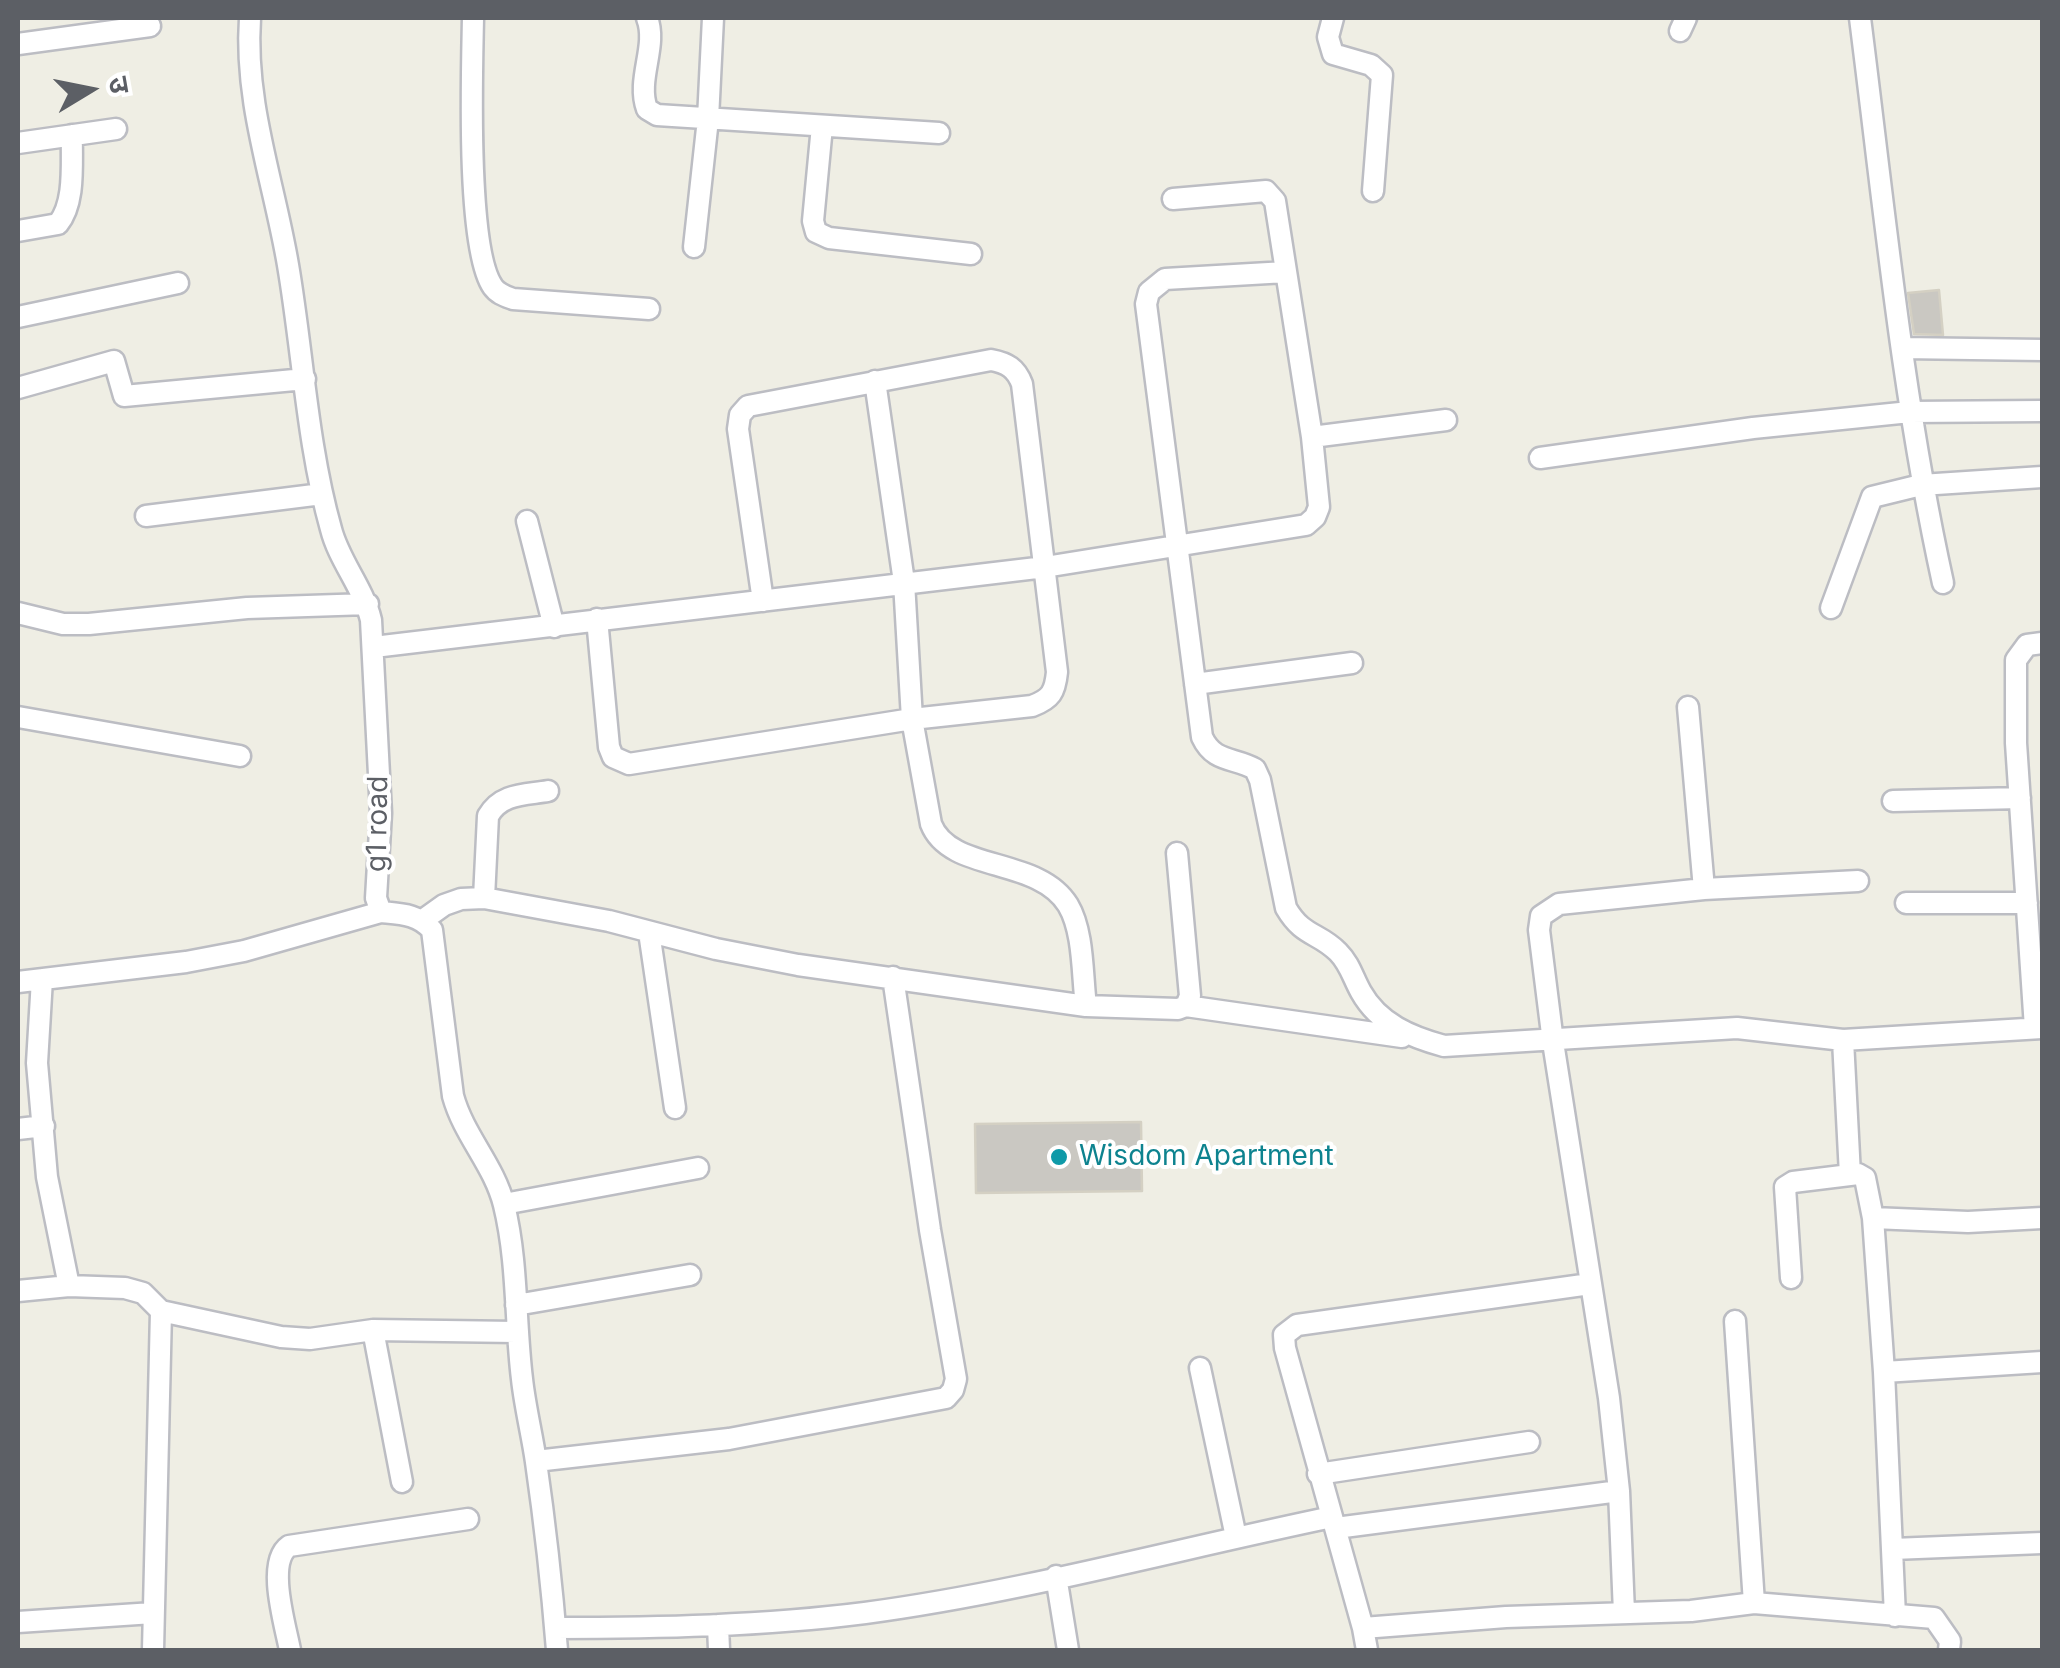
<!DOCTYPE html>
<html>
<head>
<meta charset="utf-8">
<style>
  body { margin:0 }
  #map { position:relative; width:2060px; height:1668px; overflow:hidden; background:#efeee4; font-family:Inter,"Noto Sans Devanagari",sans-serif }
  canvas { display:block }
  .frame { position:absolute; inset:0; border:20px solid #5c5f65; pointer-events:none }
  .north { position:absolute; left:40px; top:40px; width:100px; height:100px; -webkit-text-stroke:8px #fff; paint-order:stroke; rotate:80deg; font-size:28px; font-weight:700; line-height:40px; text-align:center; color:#5c5f65 }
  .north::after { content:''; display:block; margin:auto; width:35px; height:45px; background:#5c5f65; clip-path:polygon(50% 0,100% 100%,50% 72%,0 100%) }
</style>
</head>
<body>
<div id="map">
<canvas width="2060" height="1668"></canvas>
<div class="frame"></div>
<div class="north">उ</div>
</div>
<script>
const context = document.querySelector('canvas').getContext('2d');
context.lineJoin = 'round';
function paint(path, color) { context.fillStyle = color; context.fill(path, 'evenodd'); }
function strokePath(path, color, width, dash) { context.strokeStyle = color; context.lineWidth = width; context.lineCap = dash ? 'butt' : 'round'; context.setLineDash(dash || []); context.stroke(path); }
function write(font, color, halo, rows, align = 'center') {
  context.font = font + ' Inter,sans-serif'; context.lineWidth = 8; context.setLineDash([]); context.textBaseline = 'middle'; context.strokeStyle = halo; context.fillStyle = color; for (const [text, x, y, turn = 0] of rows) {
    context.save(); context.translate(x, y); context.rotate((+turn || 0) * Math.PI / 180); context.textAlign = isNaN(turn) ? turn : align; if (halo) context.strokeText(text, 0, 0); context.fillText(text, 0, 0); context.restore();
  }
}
const building = new Path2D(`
  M1939,290l4,45 -29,-1 -6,-41z
  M1141,1122l1,69 -166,2 -1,-69z`);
const minor = new Path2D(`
  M250,18c-6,85 24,164 38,247 15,88 19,179 43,264 8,32 32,58 40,91l10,193 -5,85 5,14c20,2 37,2 51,18l21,166c11,40 41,69 51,109 14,57 11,117 18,174 3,28 10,55 14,83 9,62 16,126 21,188
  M473,18c-1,52 -7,231 20,269 5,7 12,9 20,12l136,10
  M647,18c11,28 -11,61 0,91l10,6 282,18
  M1333,18l-5,19 5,17 38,11 11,10 -9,116
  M1860,18c24,188 42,379 83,565
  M1680,31l6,-13
  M18,44l132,-18
  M822,126l-9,95 3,11 13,6 142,16
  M18,143l98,-14
  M18,231l40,-7c18,-22 13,-62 14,-89
  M694,247l14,-128 5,-101
  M1286,272l-121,7 -16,13 -3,12 56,433c12,26 32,20 53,32l5,11 26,128c17,29 32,24 52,44 12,12 15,26 23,40 18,32 50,45 83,54l293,-18 106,12
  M18,317l160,-34
  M1902,348l140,2
  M875,381l29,201 8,137 19,105c19,49 107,32 137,81 16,27 14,70 18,101
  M18,388l96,-27 10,35 181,-17
  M1312,437l134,-17
  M1540,458l213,-30 157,-16 132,-1
  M146,516l176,-22
  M527,521l27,106
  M1831,608l41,-111 49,-12 121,-8
  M18,613l45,11h26l158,-16 121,-4
  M597,619l12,128 4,10 16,7 283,-45 120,-13c19,-7 23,-14 25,-34l-35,-288c-6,-16 -15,-21 -31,-24l-243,46 -8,9 -2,14 25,172
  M374,647l671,-80 261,-42 9,-8 4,-10 -7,-70 -37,-236 -9,-10 -93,8
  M1195,684l157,-21
  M1688,707l16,182
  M18,717l222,39
  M1893,801l127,-3
  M484,898l4,-82c13,-23 37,-21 60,-25
  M1906,903h121
  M423,920l21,-15 17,-6 23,-1 125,23 107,28 82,16 288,41 92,3 8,-3 4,-10 -13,-143
  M649,932l26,176
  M42,979l-5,84 10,114 22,109
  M18,982l168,-20 58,-11 137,-39
  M1186,1006l216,31
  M2035,1028l-19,-285v-83l11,-15 15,-2
  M18,1129l26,-3
  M1850,1175l-7,-135 199,-12
  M504,1204l194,-36
  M1873,1218l95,4 74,-4
  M1791,1278l-6,-91 8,-5 57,-7 8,-1 7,4 8,40 11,154 11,244
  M18,1291l51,-5 56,2 18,5 18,18 120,26 29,2 63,-9 143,2
  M516,1305l174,-30
  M1735,1321l19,282
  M373,1330l29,152
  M1200,1368l36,169
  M1884,1372l158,-10
  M536,1461l193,-22 217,-41 7,-8 3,-11 -26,-149 -37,-253
  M1318,1474l211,-32
  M1336,1528l283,-37
  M1893,1549l149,-6
  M1056,1576l12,74
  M1624,1613l-5,-122 -10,-93 -56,-356 -14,-112 2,-14 18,-12 145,-15 154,-8
  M18,1622l135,-9
  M718,1625l1,25
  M555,1628c103,0 207,-2 310,-15 157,-21 312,-64 467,-96
  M1363,1628l143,-11 185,-6 63,-8 180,15 16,23 -1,9
  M153,1650l8,-339
  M290,1650c-5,-26 -24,-88 -1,-104l179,-27
  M1367,1650l-4,-22 -78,-280 -1,-13 13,-10 293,-41`);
const markers = [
  [1059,1157,10,"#0f9aa8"]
];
const streetNames = [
  ["g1 road",378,824,-89]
];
const cultureNames = [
  ["Wisdom Apartment",1079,1157]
];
paint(building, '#cac8c2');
strokePath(building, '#d4d0c3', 2.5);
strokePath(minor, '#bcbdc3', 25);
strokePath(minor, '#fff', 20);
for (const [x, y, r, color] of markers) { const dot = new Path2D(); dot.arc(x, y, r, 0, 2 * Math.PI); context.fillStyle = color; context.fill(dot); strokePath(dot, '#fff', 4); }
write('28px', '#5c5f65', '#fff', streetNames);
write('28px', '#0d838f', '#fff', cultureNames, 'left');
</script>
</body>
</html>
